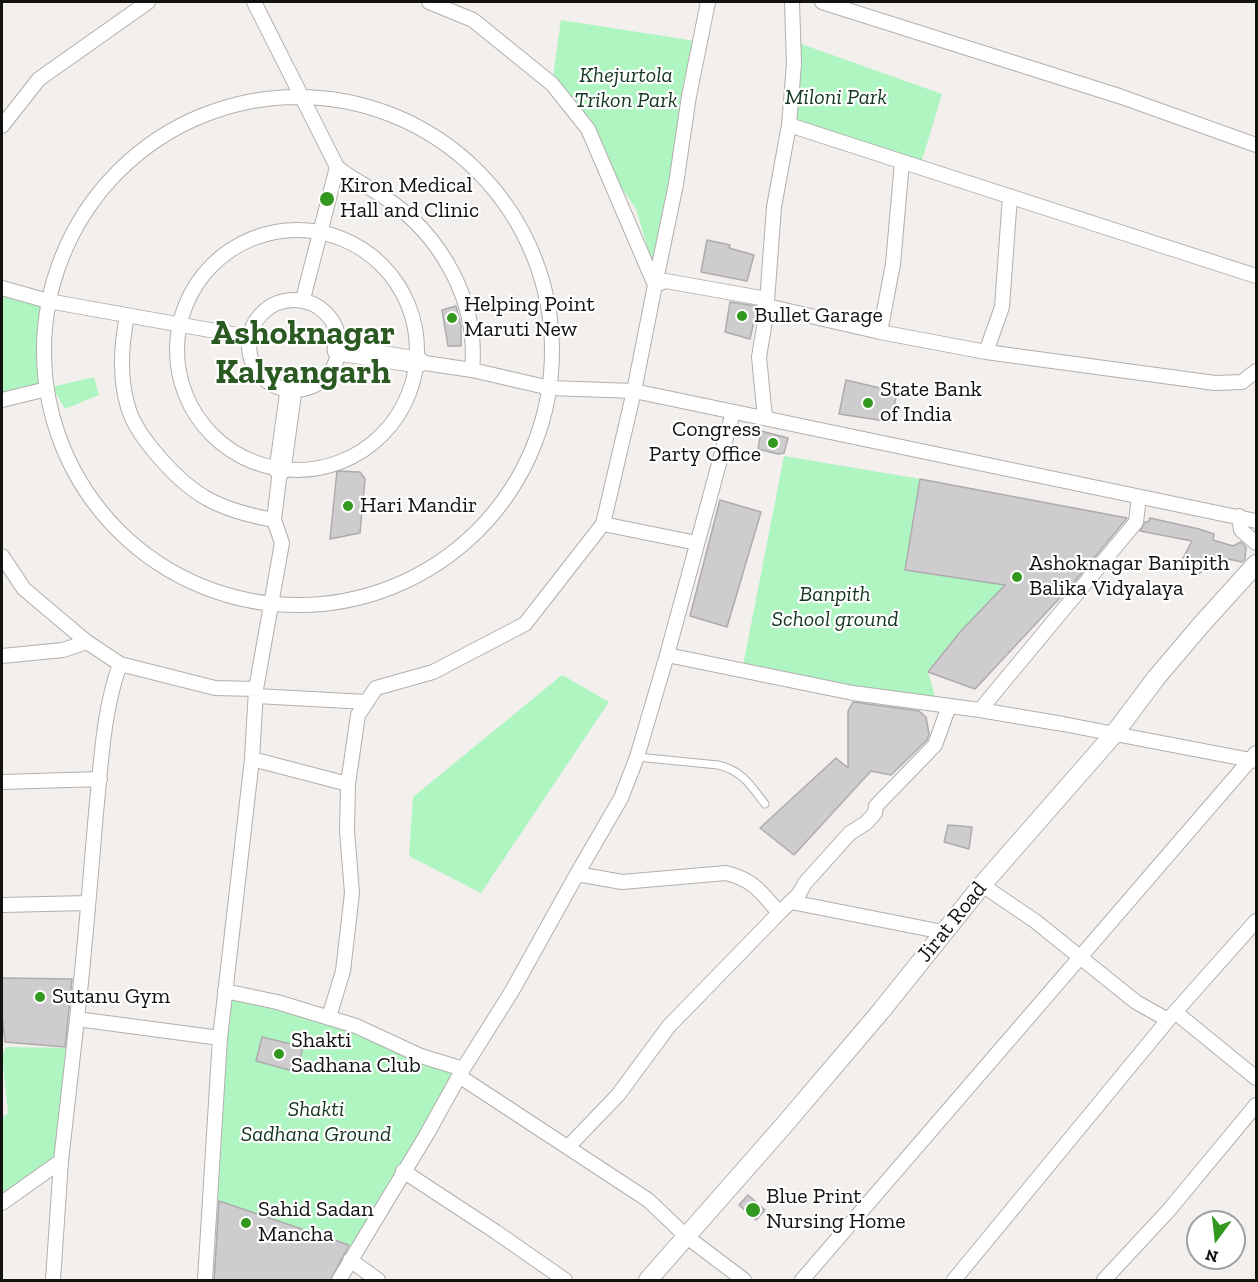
<!DOCTYPE html>
<html>
<head>
<meta charset="utf-8">
<style>
  body { margin:0 }
  #map { position:relative; width:1258px; height:1282px; overflow:hidden; background:#f2efed; font-family:"Zilla Slab",serif }
  canvas { display:block }
  .frame { position:absolute; inset:0; border:3px solid #121211; pointer-events:none }
  .north { position:absolute; left:1186px; top:1210px; width:60px; height:60px; box-sizing:border-box; background:#fff; border:2px solid #a0a0a0; border-radius:50%; rotate:195deg; font-size:16px; font-weight:700; line-height:24px; text-align:center; color:#121211 }
  .north::after { content:''; display:block; margin:auto; width:21px; height:27px; background:#32981f; clip-path:polygon(50% 0,100% 100%,50% 72%,0 100%) }
</style>
</head>
<body>
<div id="map">
<canvas width="1258" height="1282"></canvas>
<div class="frame"></div>
<div class="north">N</div>
</div>
<script>
const context = document.querySelector('canvas').getContext('2d');
context.lineJoin = 'round';
function paint(path, color) { context.fillStyle = color; context.fill(path, 'evenodd'); }
function strokePath(path, color, width, dash) { context.strokeStyle = color; context.lineWidth = width; context.lineCap = dash ? 'butt' : 'round'; context.setLineDash(dash || []); context.stroke(path); }
function write(font, color, halo, rows, align = 'center') {
  context.font = font + ' "Zilla Slab",serif'; context.lineWidth = 4.5; context.setLineDash([]); context.textBaseline = 'middle'; context.strokeStyle = halo; context.fillStyle = color; for (const [text, x, y, turn = 0] of rows) {
    context.save(); context.translate(x, y); context.rotate((+turn || 0) * Math.PI / 180); context.textAlign = isNaN(turn) ? turn : align; if (halo) context.strokeText(text, 0, 0); context.fillText(text, 0, 0); context.restore();
  }
}
const green = new Path2D(`
  M561,20l134,21 -41,229 -18,-61 -84,-125z
  M793,41l149,53 -22,73 -131,-42z
  M2,288l46,13 -4,40 3,48 -45,11z
  M94,377l5,18 -34,14 -13,-22z
  M784,456l136,23 -15,90 100,16 -44,46 -33,41 9,32 -195,-33z
  M562,675l47,27 -128,191 -72,-37 4,-59z
  M225,991l121,32 117,46 -105,179 -148,-50z
  M6,1047l67,1 -12,113 -59,42v-85l6,-5 -6,-58z`);
const building = new Path2D(`
  M707,240l23,5 -1,3 25,7 -7,26 -46,-9z
  M730,302l26,4 1,2 -7,31 -25,-7z
  M456,306l5,20v20h-13l-6,-36z
  M846,380l51,12 -6,30 -52,-8z
  M761,431l27,7 -4,15 -6,1 -20,-5z
  M337,471l23,1 5,7 -5,54 -30,6z
  M920,479l207,39 -56,68 -96,103 -47,-17 33,-41 44,-46 -100,-15z
  M720,500l41,12 -34,115 -37,-11z
  M1150,518l49,11 15,5 -1,6 20,6 8,-4 5,5 -1,12 -3,3 -14,-3 -1,6 -5,-1 -8,7v-12l-15,15 -17,-14 10,-19 -52,-10 5,-9h3z
  M853,702l66,9 7,6 3,17 -2,6 -36,35 -20,-4 -77,84 -34,-27 76,-70 12,10v-57z
  M948,825l24,2 -3,22 -25,-7z
  M2,978l70,1 -7,68 -60,-5 -3,-27z
  M262,1037l41,10 -6,25 -41,-11z
  M748,1195l17,15 -9,10 -17,-15z
  M219,1201l130,44 -19,36h-116z`);
const lane = new Path2D(`
  M637,757l81,8c25,6 32,20 47,39`);
const street = new Path2D(`
  M254,2l83,165c14,12 31,19 47,30 57,37 95,105 88,173
  M822,2l297,94 137,49
  M44 351a254 254 0 1 1 508 0a254 254 0 1 1-508 0Z
  M789,125l467,151
  M2,126l37,-47 109,-77
  M1010,196l-8,111 -16,45 229,31 27,-1 14,-11
  M177 350a120 120 0 1 1 240 0a120 120 0 1 1-240 0Z
  M655,285l11,-4 95,17 6,8 113,26 106,20
  M655,285l21,-101 13,-88 19,-94
  M2,288l46,13 201,36
  M303,299l34,-132
  M249 345a45 45 0 1 1 90 0a45 45 0 1 1-90 0Z
  M127,316c-6,30 -8,61 1,91 4,15 16,32 26,44 36,44 64,59 120,69
  M880,332l13,-68 9,-102
  M418,362l54,8 78,18 84,3 622,130
  M2,400l45,-11
  M765,418l-6,-61 7,-42 8,-108 15,-82 5,-61 -2,-62
  M1239,516l2,14 15,13
  M603,524l94,19
  M2,556l22,33 63,53
  M667,655l186,38 127,17 83,14 193,37
  M2,656l61,-6 24,-8 33,22
  M256,696l111,6
  M980,710l156,-188 3,-25
  M252,759l96,25 10,-69 18,-27 57,-16 92,-48 78,-100 31,-133 21,-106 -67,-156 -36,-45 -79,-64 -44,-18
  M2,782l98,-3
  M577,874l45,8 104,-9c28,7 35,19 53,40
  M982,885l53,36 101,81 32,18
  M791,902l152,30
  M2,905l86,-2
  M225,991l52,11 79,24 65,30 42,13
  M1175,1012l81,66
  M329,1017l14,-46 9,-78 -5,-62 1,-47
  M77,1019c8,-69 13,-137 19,-206 5,-49 7,-102 24,-149l95,24 41,1
  M459,1076l189,124 39,37 57,43
  M568,1147l50,-52 51,-69 110,-113 20,-19 6,-11 45,-50 16,-10 9,-10 1,-7 59,-61 14,-39
  M403,1171l93,61 69,48
  M2,1203l59,-42 16,-142 143,19
  M350,1260l28,20
  M53,1280l8,-119
  M205,1280l15,-242 32,-279 4,-70 26,-146 -8,-23 6,-50
  M339,1280l88,-146 36,-65 49,-78 65,-117 44,-76 16,-41 30,-102 66,-243
  M802,1280l454,-527
  M954,1280l214,-260 88,-99
  M1104,1280l65,-70 87,-105`);
const secondary = new Path2D(`
  M648,1280l137,-156 96,-113 101,-126 132,-151 42,-56 45,-53 55,-61`);
const primary = new Path2D(`
  M338,350l80,12
  M280,470l11,-80`);
const markers = [
  [327,199,8,"#32981f"],
  [742,316,6,"#32981f"],
  [452,318,6,"#32981f"],
  [868,403,6,"#32981f"],
  [773,443,6,"#32981f"],
  [348,506,6,"#32981f"],
  [1017,577,6,"#32981f"],
  [40,997,6,"#32981f"],
  [279,1054,6,"#32981f"],
  [753,1210,8,"#32981f"],
  [246,1223,6,"#32981f"]
];
const parkNames = [
  ["Khejurtola",626,76],
  ["Trikon Park",626,101],
  ["Miloni Park",836,98],
  ["Banpith",835,595],
  ["School ground",835,620],
  ["Shakti",316,1110],
  ["Sadhana Ground",316,1135]
];
const poiNames = [
  ["Kiron Medical",340,186],
  ["Hall and Clinic",340,211],
  ["Helping Point",464,305],
  ["Maruti New",464,330],
  ["Bullet Garage",754,316],
  ["State Bank",880,390],
  ["of India",880,415],
  ["Congress",761,430,"right"],
  ["Party Office",761,455,"right"],
  ["Hari Mandir",360,506],
  ["Ashoknagar Banipith",1029,564],
  ["Balika Vidyalaya",1029,589],
  ["Sutanu Gym",52,997],
  ["Shakti",291,1041],
  ["Sadhana Club",291,1066],
  ["Blue Print",766,1197],
  ["Nursing Home",766,1222],
  ["Sahid Sadan",258,1210],
  ["Mancha",258,1235]
];
const streetNames = [
  ["Jirat Road",952,922,-51]
];
const townNames = [
  ["Ashoknagar",303,334],
  ["Kalyangarh",303,373]
];
paint(green, '#aff5c1');
paint(building, '#ceccce');
strokePath(building, '#adabad', 1.5);
strokePath(lane, '#b2afad', 9);
strokePath(street, '#b2afad', 16);
strokePath(secondary, '#b2afad', 20);
strokePath(primary, '#b2afad', 23);
strokePath(lane, '#fff', 7);
strokePath(street, '#fff', 14);
strokePath(secondary, '#fff', 18);
strokePath(primary, '#fff', 21);
for (const [x, y, r, color] of markers) { const dot = new Path2D(); dot.arc(x, y, r, 0, 2 * Math.PI); context.fillStyle = color; context.fill(dot); strokePath(dot, '#fff', 2); }
write('italic 22px', '#153620', '#fff', parkNames);
write('22px', '#121211', '#fff', poiNames, 'left');
write('22px', '#121211', '#fff', streetNames);
write('bold 34px', '#2a5922', '#fff', townNames);
</script>
</body>
</html>
